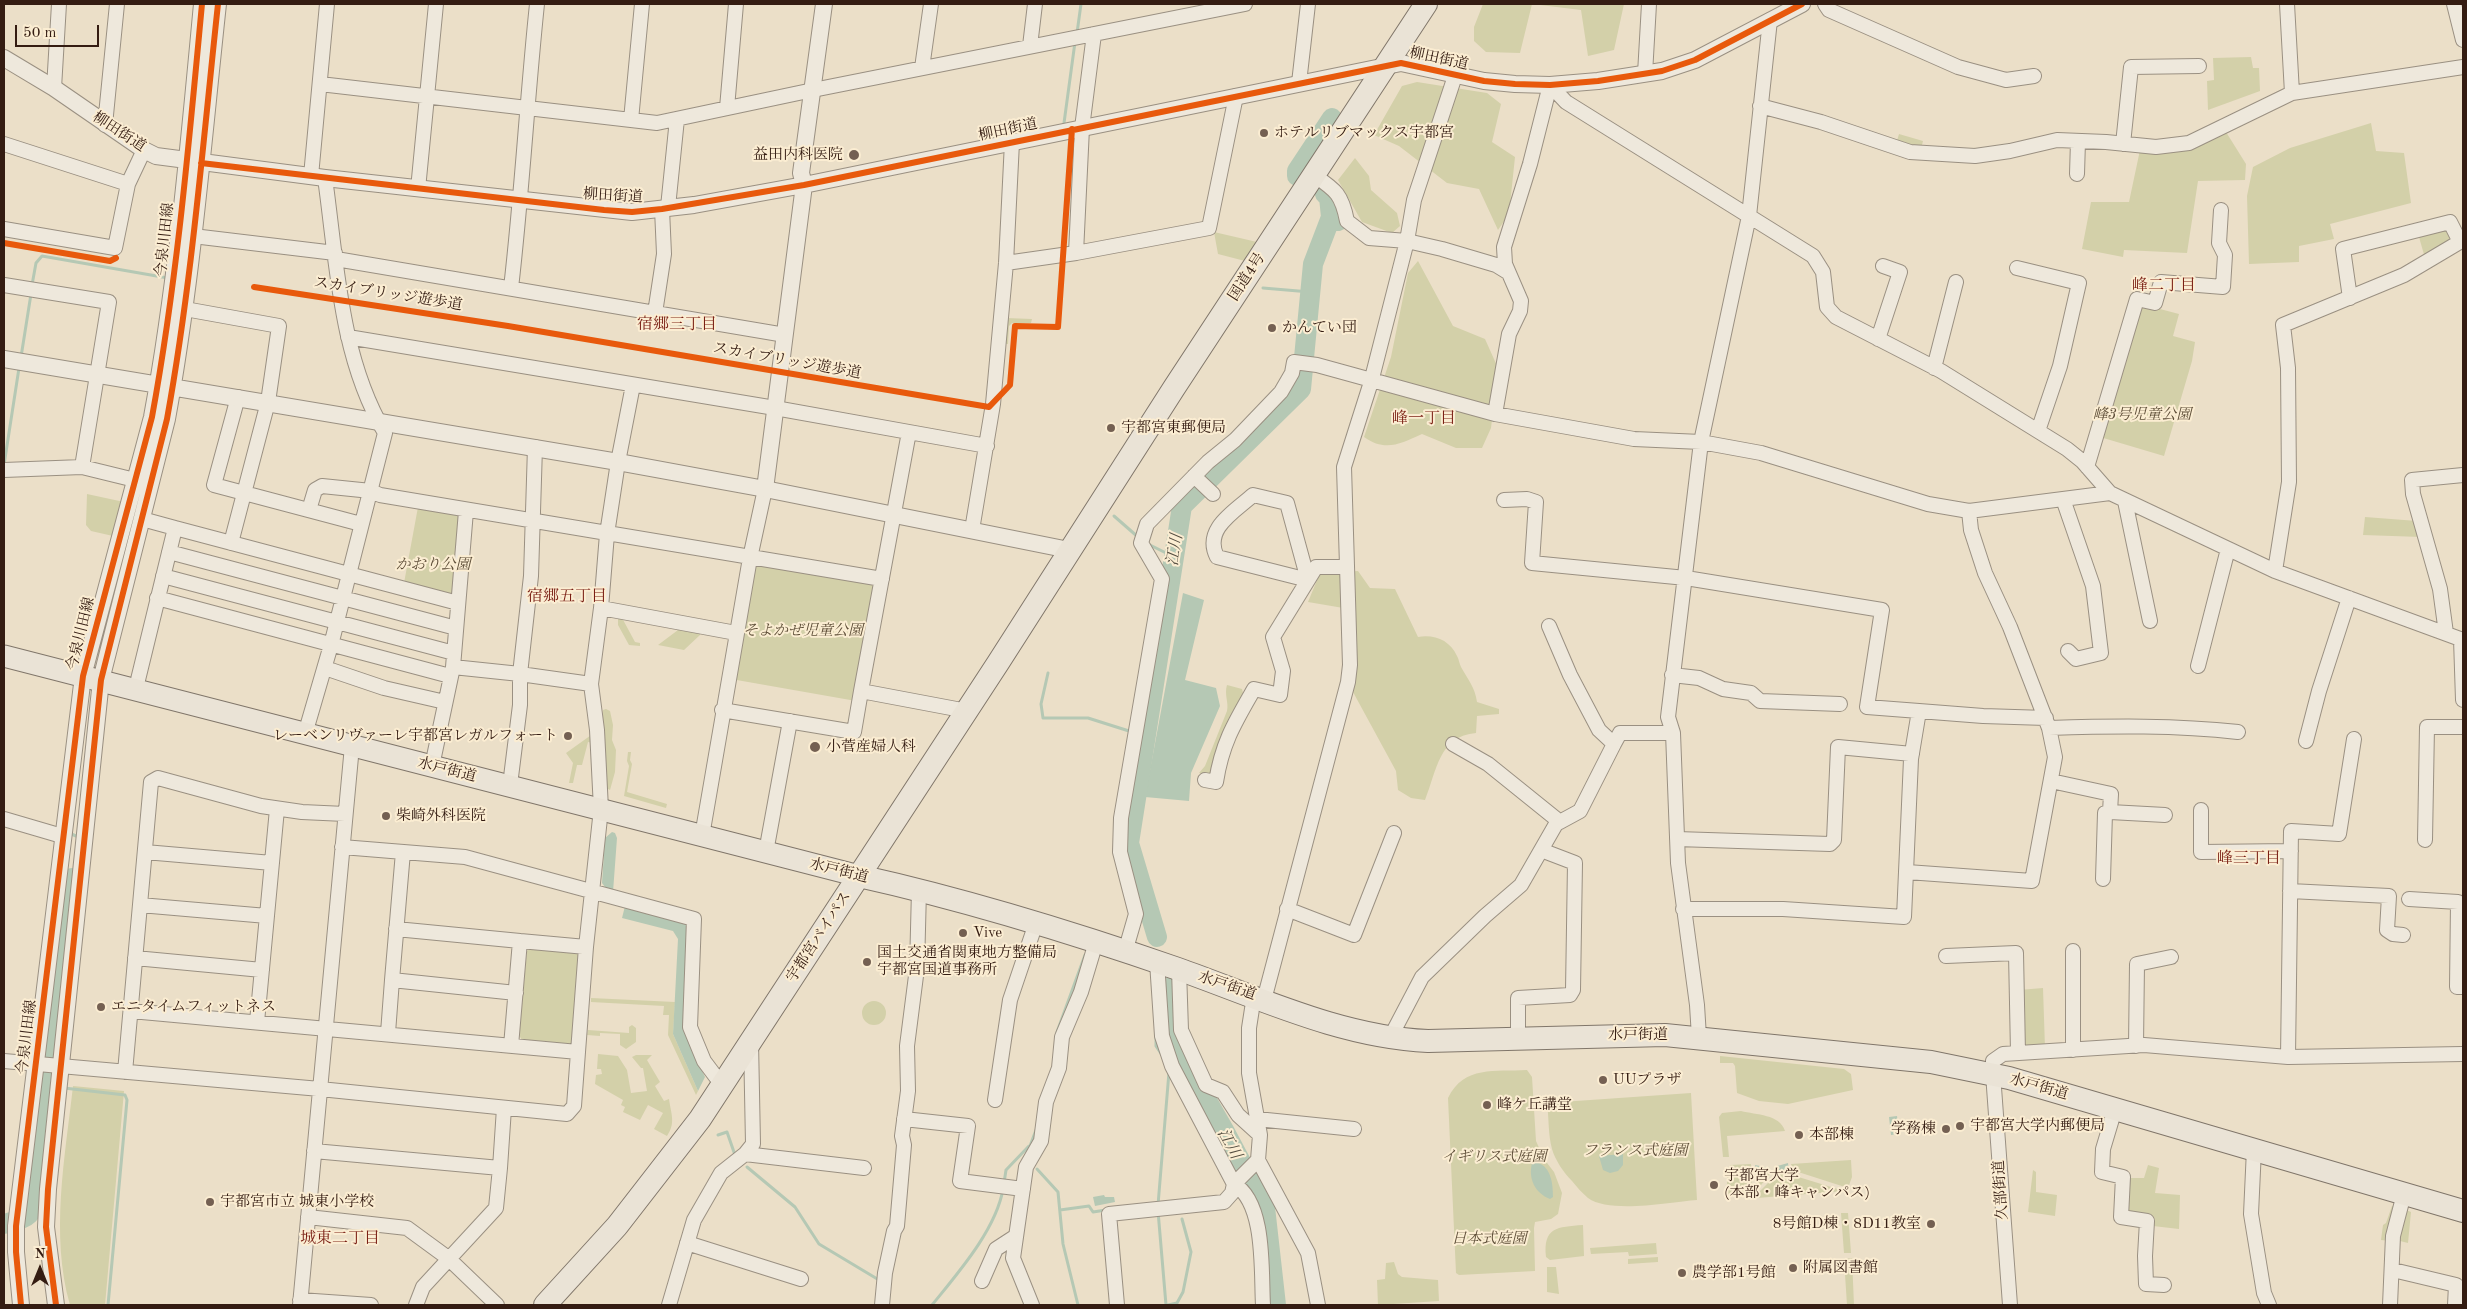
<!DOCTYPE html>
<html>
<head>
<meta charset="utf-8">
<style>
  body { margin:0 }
  #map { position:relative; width:2467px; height:1309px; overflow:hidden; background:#ebdfc8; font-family:"Old Standard TT",serif }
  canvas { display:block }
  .frame { position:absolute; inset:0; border:5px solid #341c12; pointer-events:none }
  .north { position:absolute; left:15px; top:1244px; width:50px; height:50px; -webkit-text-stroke:4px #fbedd2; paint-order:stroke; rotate:0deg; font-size:14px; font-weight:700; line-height:20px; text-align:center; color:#341c12 }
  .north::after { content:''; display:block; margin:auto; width:18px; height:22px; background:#341c12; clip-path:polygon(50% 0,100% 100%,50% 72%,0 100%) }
  .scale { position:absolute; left:15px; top:25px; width:84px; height:22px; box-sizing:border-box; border:2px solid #341c12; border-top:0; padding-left:6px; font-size:15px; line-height:18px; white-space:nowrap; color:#341c12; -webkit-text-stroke:4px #fbedd2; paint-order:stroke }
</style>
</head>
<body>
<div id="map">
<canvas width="2467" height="1309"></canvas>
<div class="frame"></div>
<div class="north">N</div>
<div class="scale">50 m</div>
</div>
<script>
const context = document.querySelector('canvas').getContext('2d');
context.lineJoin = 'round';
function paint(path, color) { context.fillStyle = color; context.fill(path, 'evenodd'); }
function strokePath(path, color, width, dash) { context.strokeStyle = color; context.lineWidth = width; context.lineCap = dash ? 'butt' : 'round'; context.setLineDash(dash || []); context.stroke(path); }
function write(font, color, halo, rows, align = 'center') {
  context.font = font + ' "Old Standard TT","Noto Serif JP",serif'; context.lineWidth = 4; context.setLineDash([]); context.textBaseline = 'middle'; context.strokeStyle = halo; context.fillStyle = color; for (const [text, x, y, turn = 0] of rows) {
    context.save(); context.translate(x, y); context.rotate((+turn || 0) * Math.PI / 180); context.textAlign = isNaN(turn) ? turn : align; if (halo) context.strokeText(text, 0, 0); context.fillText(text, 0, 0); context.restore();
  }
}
const green = new Path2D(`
  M1483,4h141l-10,46 -26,6 -7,-46 -49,-6 -12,49 -34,-1 -12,-11v-14z
  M2251,57l2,11h6l1,23 -52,19 -1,-29 7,-1 -1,-22z
  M1417,82l70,11 14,11 -9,38 23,15 -6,57 -11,16 -19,-41 -32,-6 -48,-37 -25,-11 28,-49z
  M2371,123l5,28 28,2 7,50 -81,21 4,15 -35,7v16l-50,2 -2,-68 6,-29 37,-19z
  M2226,132l20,32 -1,16 -47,1 -11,72 -63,-3 -1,7 -41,-8 9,-47h38l11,-52c39,6 53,1 86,-18z
  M1899,134l24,7 -2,8 -25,-5z
  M1355,158l14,18 2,14 26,23 3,13 -8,7 -30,-11 -24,-42z
  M2444,229l5,3 3,5 -3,7 -24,14 -6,-21z
  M1214,232l43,10 -12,19 -27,-7z
  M1418,261l35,65 32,13 13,29 -7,60 -9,20h-26l-34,-14c-22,10 -37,18 -58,3l27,-80 17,-84z
  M2141,304l38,10 -6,22 22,6 -3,19 -28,95 -64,-19z
  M1006,318l26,1 -1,4h-19l-3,3 -1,18h-4z
  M87,494l37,8 -11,34 -22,-5 -5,-6z
  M418,507l41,7 -6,83 -49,-14z
  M2365,517l52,4 4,16 -58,-2z
  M752,562l126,20 -22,119 -125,-22z
  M1358,571l12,17 25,1 23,48c16,-3 32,3 39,19 2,3 2,7 4,11 7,13 14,20 16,35l22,7v5l-22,2 -1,17c-37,3 -39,37 -51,67l-14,-2 -13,-8 -2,-19 -43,-79 4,-31 -2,-51 -47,-8 12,-29z
  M618,616h3l14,26 5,1v3l-11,-1 -11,-20z
  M682,627l19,3 -1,5 -16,15 -26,-5z
  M1227,685l15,4 2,8 -32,76 -4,2 -9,-2 6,-7 22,-55c2,-9 -3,-16 0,-26z
  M606,709l4,2 3,14 -1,15 4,10 -1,22 -5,18 -4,-2 -4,-70 1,-8z
  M594,733l-1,10 -5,-1 -6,23h-5l-4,18h-4l4,-20 -7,-10z
  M628,752h3l-1,8 2,4 -5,28 40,12 -1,4 -42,-12 5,-30 -2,-5z
  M532,947l46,4 4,6 -9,85 -5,3 -45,-3 -4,-7 8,-84z
  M2043,988l2,60 -26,2v-60z
  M591,998l84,4 -2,32 25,57 -2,4 -28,-60 1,-20h-6l1,-9 -73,-4z
  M862 1013a12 12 0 1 1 24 0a12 12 0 1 1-24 0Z
  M632,1025l4,3v14l-10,7 -6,-4v-11l-20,-1v3l-13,-1 1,-5 41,3v-6z
  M598,1054l20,2 9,14 4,23 16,-2 -4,-23h-2l-9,-11 4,-2h16l-5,5 13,22 -5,4 9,15 5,-2c2,15 7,24 -2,37l-13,-7 9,-16 -15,-8 -8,15 -17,-8 2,-5 -4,-2 2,-5 -28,-16 1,-9 6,-1 -1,-5h-4z
  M1720,1056l124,13 7,5 2,16 -65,14 -29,-3 -22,-8 -2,-27 -2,-3h-13z
  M1527,1070l5,7 4,64 8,18 10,13 8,21 -4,21 -7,5 -16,3 -1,6 1,43 -76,4 -3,-2 -8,-175c16,-33 47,-26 79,-28z
  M73,1086l51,5 -19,214h-35c-20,-71 -5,-147 3,-219z
  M1691,1093l6,107c-26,2 -87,14 -109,-2 -6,-5 -11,-11 -16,-17 -8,-8 -17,-21 -20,-32 -4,-14 -3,-31 -5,-46z
  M1741,1111c15,4 39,3 44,20l-58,5 2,21h-6l-4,-40 3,-4z
  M1851,1160l1,17 -4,11 -56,-18 -1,-6z
  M1751,1164l1,31 -19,2 -6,-2v-18l4,-5 -1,-7z
  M2148,1165l11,3 -4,25 25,2 -1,34 -26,-3 1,-9 -28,-3 -1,-36h19z
  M2033,1170l3,2v20l21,3 -2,21 -27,-4z
  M1775,1172l17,3 52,16 -87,7 -1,-3 16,-16z
  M1770,1173v1l-13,16 -1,-12z
  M2392,1206l5,1 -7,34 -9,-1 2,-15 3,-2z
  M2406,1210l5,2 -3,31 -8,-2z
  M1841,1213h7l3,40h-7z
  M1583,1225l1,31 -34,4 -4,-3c-3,-30 11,-30 37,-32z
  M1656,1243l1,11 -28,2 -1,-4 -37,2 -1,-6z
  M1658,1257v5l-30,2v-5z
  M1852,1258l2,47h-7l-3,-46z
  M1394,1262l4,12 4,3 36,3 1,21 -61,4 -1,-25 8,-1 1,-16z
  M1547,1267h9l3,27 -12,-2z`);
const water = new Path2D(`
  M1183,593l21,7 -19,80 31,8 4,18 -29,67 -2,28 -44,-4z
  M612,832l3,1 2,5 -4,54 -5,-1 -6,-8 3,-45z
  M625,906l61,16 4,7 -6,102 21,46 -7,14 -25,-57 5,-95 -5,-8 -51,-13z
  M1897,1116l2,18 -8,1 -2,-18z
  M1623,1154v11l-5,6 -8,2 -7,-3 -4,-14z
  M1535,1162c16,3 18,21 18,35l-3,2c-15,-6 -22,-20 -18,-36z
  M1788,1163l1,11 -15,-2v-5z
  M1755,1165l15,3v4l-14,4z
  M1104,1195l1,2h9l1,5 -20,4 -2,-9z`);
const stream = new Path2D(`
  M1077,33l4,-29
  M1064,123l11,-81
  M32,285l4,-22 6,-7 126,22
  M1263,288l47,4
  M21,357l10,-63
  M4,465l15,-97
  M1114,516l24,21
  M1148,544l26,13
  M1048,673l-7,31 2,14h45l41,13
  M1140,735l6,2
  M69,833l7,3
  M1163,994l8,-3
  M1057,1032l28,-77
  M1156,1035v11l6,9
  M64,1088l61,7 2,5 -19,205
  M718,1135l9,-3 8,23
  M1027,1154l9,-24
  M747,1167l48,40 24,37 60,36
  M1037,1169l21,23 5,52 15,61
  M1004,1183l2,-13 23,-24
  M1158,1205l11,-133
  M1060,1210l29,-4 4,6 13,-2
  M1158,1211l8,94
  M932,1305c25,-31 64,-75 71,-116
  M1168,1305l9,-2 6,-11 8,-40 -9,-33`);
const river = new Path2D(`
  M1297,176v-5l35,-53
  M1325,194l4,3 2,20
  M1157,937l-28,-94 53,-337 119,-117 12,-125 18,-47 7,4
  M1171,987l2,54 52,91 40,75 11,98
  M4,1224c23,-7 28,-5 33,-31l35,-315`);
const minor = new Path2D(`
  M1825,4l4,6 129,57 48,13 28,-4
  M2287,4l5,89
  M2454,4l9,36
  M1030,46l5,-42
  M922,68l9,-64
  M1645,74l4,-70
  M1299,83l9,-79
  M320,84l337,39 156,-33 432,-86
  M1550,85l16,17 247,154 10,16 4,35 9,10 105,54 126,78 15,12 28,32
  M54,88l5,-84
  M1760,106l61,16 89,30 65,4 35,-5 47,-11 49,2 50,5 33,-4 103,-50 171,-26
  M727,108l9,-104
  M631,120l11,-116
  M105,125l12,-121
  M4,144l124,40
  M2123,144l8,-77 68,-1
  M2077,174l1,-33
  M311,176l16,-172
  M1315,176c21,14 27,19 32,45l22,17 38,3 35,8 54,16 13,8
  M418,189l18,-185
  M668,207l9,-88
  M4,229l111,19 13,-64 16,-34
  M193,236l142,17
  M1076,253l133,-25 27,-132
  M336,259l449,76
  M1006,263l70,-10 6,-125 12,-94
  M2017,268l62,15 -19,83 -22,65
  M4,285l105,17 -27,165 -78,3
  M511,288c11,-94 16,-189 26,-284
  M2350,298l-7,-49 107,-27 10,20
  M185,309l94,17 -11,76 -37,141
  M655,313l9,-59 -2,-45
  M348,337l427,71 212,38
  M1878,339l22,-67 -17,-6
  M1934,368l22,-86
  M238,397l-24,88 147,39
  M1495,414l14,-80 11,-23 1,-10 -16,-37 -1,-17 26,-83 20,-79
  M909,432l-48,259 106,20
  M82,467l53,13
  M2087,467l50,-168 18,4 6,-21 62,5 2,-32 -6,-12 2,-33
  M1194,476l19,18
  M1253,495l34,8 21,77 -91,-23c-14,-28 17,-45 36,-62z
  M2063,499l30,87 8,67 -25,6 -8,-8
  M1504,500l23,-1 9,3 -4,61 154,15 196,32 -15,97 52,4 -8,48 -7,158 -121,-8h-100
  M2125,501l25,120
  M309,510l6,-20 7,-4 49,5 9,4 502,84
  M142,519l33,9
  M972,530l21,-126 13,-141 6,-121
  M169,552l287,76
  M2275,571l14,-89 -1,-114 -5,-43 121,-50 59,-35
  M163,576l291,77
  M157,598l293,78
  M601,608l135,25
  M2446,633l-6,-44 -27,-95 -1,-14 51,-5
  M2461,639l2,61
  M2198,666l30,-117
  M453,667l67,7 11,-98 4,-129
  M325,668l59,20 61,14
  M1672,675l27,3 24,11 28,4 9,8 80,3
  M136,688l39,-160 283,75
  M722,710l132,22 7,-41
  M1919,711l64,5 63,2
  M2049,728c64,-2 126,-3 189,4
  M305,734l26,-89 54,-212c-45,-76 -48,-169 -60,-255
  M2306,741l13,-50 30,-93
  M1453,744l35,20 72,58
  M1614,744l6,-11h53
  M432,766l21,-99 13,-156
  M1205,780l11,2c6,-39 19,-60 38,-93l26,6 3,-24 -10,-34 43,-70h31
  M2051,781l60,13 -1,18 55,3
  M510,785l10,-80v-31l71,10
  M2201,810v42l90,-1
  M4,819l58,17
  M702,836l48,-278 15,-69
  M1677,839l153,5 4,-4 4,-93 74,7
  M2425,840l2,-113h36
  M342,847l123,10 229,62 -4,108 14,34 18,24
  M145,852l127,11
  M766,852l24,-131
  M1907,872l125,9 23,-124 -6,-29 -39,-101 -25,-54 -14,-43 -2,-19
  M2103,879l2,-66 5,-1
  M2290,891l99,5 -2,34 6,4 10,1
  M2409,899l49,3 -1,85h6
  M140,905l127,11
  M1287,909l67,26 40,-102
  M396,929l124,12
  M586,947l15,-138 -4,-79 -6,-46 10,-76 6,-74 11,-72 15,-77
  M2073,951v99
  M1125,952l11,-38 -16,-62 1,-34 41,-239 -21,-36 6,-19 61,-62 27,-22 46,-48 11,-19 2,-11 23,3 178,49 139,25 67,3 60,11 167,51 41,7 141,-18 165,78 188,69
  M1946,956l70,-3 2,100
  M135,958l127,12
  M1157,962l5,74 10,30 62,118c32,19 27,88 29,121
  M1179,970l2,60 25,55 17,7 15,23 22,20
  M392,980l11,-128
  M1254,996l-5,32v45l11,62 -2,25 50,93 10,52
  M1264,1000l84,-318 2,-17 -6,-198 27,-85 36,-141 7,-41 41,-124
  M257,1022l20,-213
  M388,1033l4,-53 124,13
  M1699,1037l-2,-32 -19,-142 -5,-130 -5,-16 33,-275 48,-226 21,-196
  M1390,1038l32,-61 63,-61 36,-31 35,-61 24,-13 34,-67 -15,-14 -29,-55 -21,-49
  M1518,1038v-40l52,-3 3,-5 2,-127 -34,-13
  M511,1046l9,-105 66,6 -8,105
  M2136,1046l1,-82 34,-7
  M2288,1057l3,-226 48,3 15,-95
  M4,1061l316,28 247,25 7,-8 4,-54 -447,-41
  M125,1072l26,-290 7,-4 103,28 41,6 43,2
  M995,1100l15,-100 26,-77
  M2115,1109l-12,40 -1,23 21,5 -2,40 26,4 -2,35 1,28 18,1
  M904,1119l64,7 -8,55 63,8
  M1257,1119l97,10
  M2254,1149l-3,65 13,79 5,12
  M314,1151l186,17 -4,40 -73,79 -7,18
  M745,1154l119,14
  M500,1168l4,-60
  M308,1217l99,11 41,30 49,47
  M687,1243l114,36
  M2393,1270l63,15 -1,20
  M982,1281l14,-32 20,-13
  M300,1300l71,5
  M300,1305l52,-559
  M669,1305l25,-85 27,-47 24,-19 8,-10 -2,-103
  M882,1305l3,-32 9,-42 3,-5 7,-81 -2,-9 6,-45 -1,-45 10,-78 2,-78
  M1032,1305l-19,-47 13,-91 15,-26 5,-39 13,-34 3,-31 19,-45 15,-50
  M1117,1305l-8,-91 115,-12 8,-9 2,-9 24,-24
  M2010,1305l-17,-231v-13l10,-7 141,-9 144,12 175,-3
  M2390,1305l3,-69 11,-42`);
const tertiary = new Path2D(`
  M4,58l50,30 90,62 12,6 169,22 307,34 62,-7 110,-20 597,-122 83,18 31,3 35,1 48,-4 64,-10 33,-11 107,-56
  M4,359l614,103 147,27 304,61
  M765,489l39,-304 -3,-12 23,-169
  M21,1305l-5,-53v-26l67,-550 69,-259c25,-136 37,-275 50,-413
  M56,1305l-10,-78 2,-38 53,-509 66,-261c25,-138 36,-277 51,-415`);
const primary = new Path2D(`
  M4,656l855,220`);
const trunk = new Path2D(`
  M859,876c108,24 215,57 319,93 82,29 163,68 250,72l237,-6 266,27 78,16 454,133
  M545,1305l72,-79 83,-107 298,-456 176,-275 252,-384`);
const cycleway = new Path2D(`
  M201,163l403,47 28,2 30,-3 142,-24 597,-122 83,18 31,3 35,1 48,-4 64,-10 33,-11 107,-56
  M4,243l106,18 6,-3
  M254,287l254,39 481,81 21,-22 5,-59 43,1 14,-198
  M21,1305l-5,-53v-26l67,-550 69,-259c25,-136 37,-275 50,-413
  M56,1305l-10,-78 2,-38 53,-509 66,-261c25,-138 36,-277 51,-415`);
const markers = [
  [1264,133,5,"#746052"],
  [854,155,6,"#746052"],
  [1272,328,5,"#746052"],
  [1111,428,5,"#746052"],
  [568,736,5,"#746052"],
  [815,747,6,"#746052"],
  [386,816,5,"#746052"],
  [963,933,5,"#746052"],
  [867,962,5,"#746052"],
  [101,1007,5,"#746052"],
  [1603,1080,5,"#746052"],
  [1487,1105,5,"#746052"],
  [1960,1126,5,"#746052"],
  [1946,1129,5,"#746052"],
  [1799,1135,5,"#746052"],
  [1714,1185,5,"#746052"],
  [210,1202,5,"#746052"],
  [1931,1224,5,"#746052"],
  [1793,1268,5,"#746052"],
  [1682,1273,5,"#746052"]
];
const streetNames = [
  ["柳田街道",1439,59,12],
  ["柳田街道",1008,130,-12],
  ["柳田街道",119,132,33],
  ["柳田街道",613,196,3],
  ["今泉川田線",165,240,-84],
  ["国道4号",1247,277,-57],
  ["スカイブリッジ遊歩道",388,294,9],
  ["スカイブリッジ遊歩道",787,361,10],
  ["今泉川田線",81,634,-76],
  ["水戸街道",447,770,14],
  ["水戸街道",839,871,14],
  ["宇都宮バイパス",819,937,-57],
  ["水戸街道",1227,986,19],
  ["水戸街道",1638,1035],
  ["今泉川田線",27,1037,-83],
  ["水戸街道",2039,1087,16],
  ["久部街道",2001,1190,-94]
];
const poiNames = [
  ["ホテルリブマックス宇都宮",1274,133],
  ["益田内科医院",843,155,"right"],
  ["かんてい団",1282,328],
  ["宇都宮東郵便局",1121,428],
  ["レーベンリヴァーレ宇都宮レガルフォート",558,736,"right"],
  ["小菅産婦人科",826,747],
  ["柴崎外科医院",396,816],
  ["Vive",973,933],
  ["国土交通省関東地方整備局",877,953],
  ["宇都宮国道事務所",877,970],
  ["エニタイムフィットネス",111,1007],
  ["UUプラザ",1613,1080],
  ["峰ケ丘講堂",1497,1105],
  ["宇都宮大学内郵便局",1970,1126],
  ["学務棟",1936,1129,"right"],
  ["本部棟",1809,1135],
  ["宇都宮大学",1724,1176],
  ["(本部・峰キャンパス)",1724,1193],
  ["宇都宮市立 城東小学校",220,1202],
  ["8号館D棟・8D11教室",1921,1224,"right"],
  ["附属図書館",1803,1268],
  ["農学部1号館",1692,1273]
];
const parkNames = [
  ["峰3号児童公園",2142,415],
  ["かおり公園",433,565],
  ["そよかぜ児童公園",803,631],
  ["フランス式庭園",1635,1151],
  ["イギリス式庭園",1494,1157],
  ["日本式庭園",1489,1239]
];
const neighbourhoodNames = [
  ["峰二丁目",2164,286],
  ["宿郷三丁目",677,325],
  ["峰一丁目",1424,419],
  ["宿郷五丁目",567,597],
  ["峰三丁目",2249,859],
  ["城東二丁目",340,1239]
];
const waterNames = [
  ["江川",1175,550,-81],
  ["江川",1229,1144,61]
];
paint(green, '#d3d0a9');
paint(water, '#b5c8b4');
strokePath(stream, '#b5c8b4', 3);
strokePath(river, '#b5c8b4', 20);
strokePath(minor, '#9a9082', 16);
strokePath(tertiary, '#9a9082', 18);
strokePath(primary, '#80766a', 23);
strokePath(trunk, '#80766a', 24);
strokePath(minor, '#eee8dc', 14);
strokePath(tertiary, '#eee8dc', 16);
strokePath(primary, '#eae3d6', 21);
strokePath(trunk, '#eae3d6', 22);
strokePath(cycleway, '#e8590c', 6);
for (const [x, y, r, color] of markers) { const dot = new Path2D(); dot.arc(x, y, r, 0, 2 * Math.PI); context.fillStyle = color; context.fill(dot); strokePath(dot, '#fbedd2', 2); }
write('15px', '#341c12', '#fbedd2', streetNames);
write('15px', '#341c12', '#fbedd2', poiNames, 'left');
write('italic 15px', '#5e4e38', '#fbedd2', parkNames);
write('16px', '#7a1f14', '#fbedd2', neighbourhoodNames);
write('italic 16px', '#544d40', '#fbedd2', waterNames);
</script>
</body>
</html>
